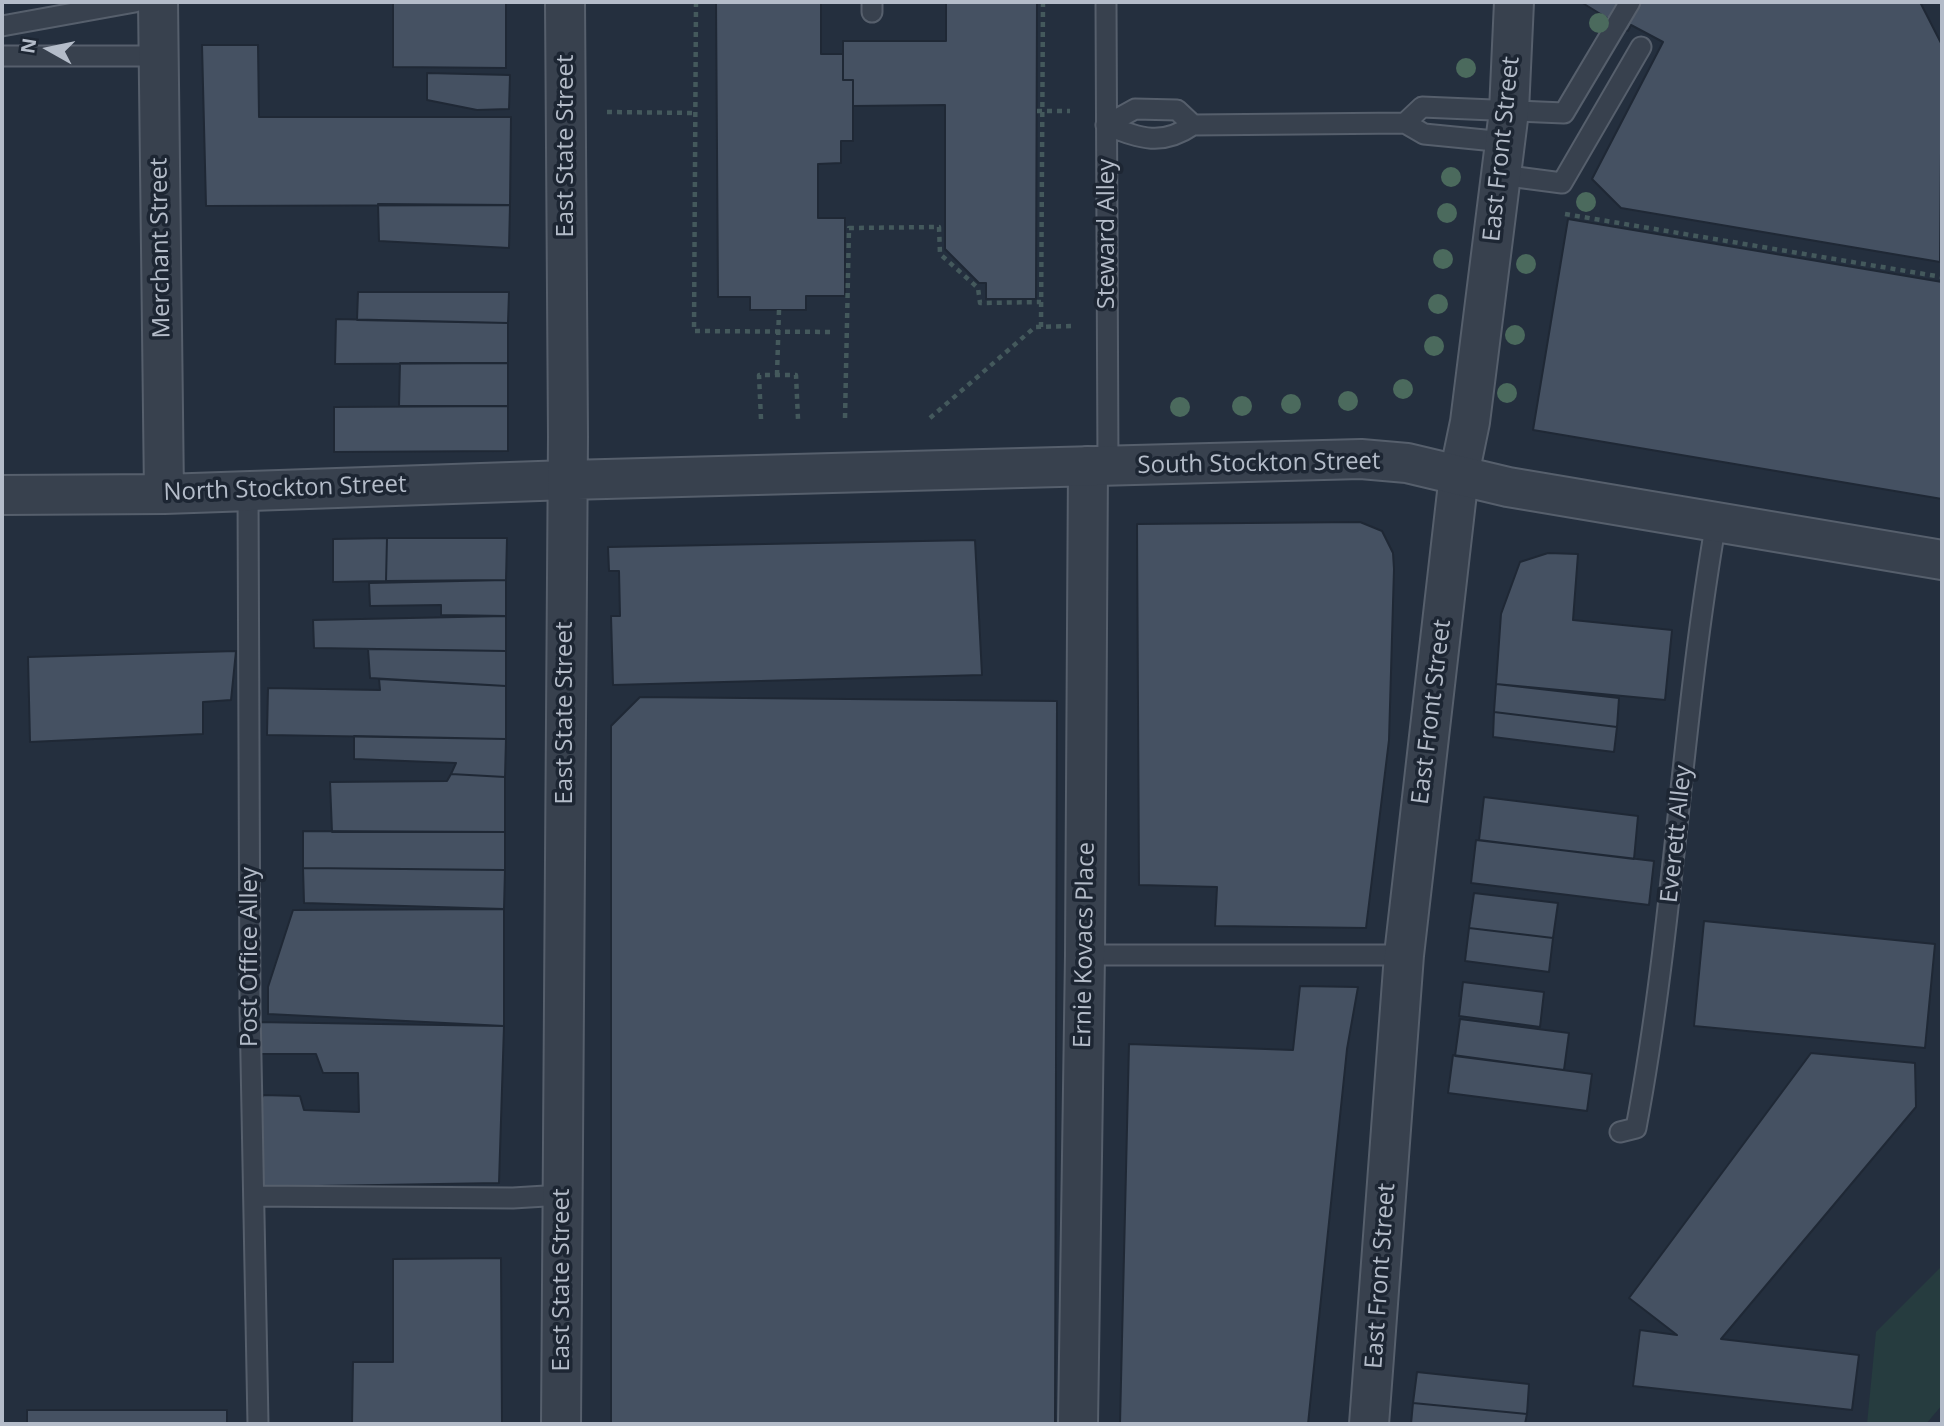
<!DOCTYPE html>
<html>
<head>
<meta charset="utf-8">
<style>
  body { margin:0 }
  #map { position:relative; width:1944px; height:1426px; overflow:hidden; background:#242f3e; font-family:"Open Sans",sans-serif }
  canvas { display:block }
  .frame { position:absolute; inset:0; border:4px solid #b4bcc9; pointer-events:none }
  .north { position:absolute; left:14px; top:14px; width:70px; height:70px; -webkit-text-stroke:5px #1d2633; paint-order:stroke; rotate:279deg; font-size:19px; font-weight:700; line-height:28px; text-align:center; color:#b4bcc9 }
  .north::after { content:''; display:block; margin:auto; width:24px; height:32px; background:#b4bcc9; clip-path:polygon(50% 0,100% 100%,50% 72%,0 100%) }
</style>
</head>
<body>
<div id="map">
<canvas width="1944" height="1426"></canvas>
<div class="frame"></div>
<div class="north">N</div>
</div>
<script>
const context = document.querySelector('canvas').getContext('2d');
context.lineJoin = 'round';
function paint(path, color) { context.fillStyle = color; context.fill(path, 'evenodd'); }
function strokePath(path, color, width, dash) { context.strokeStyle = color; context.lineWidth = width; context.lineCap = dash ? 'butt' : 'round'; context.setLineDash(dash || []); context.stroke(path); }
function write(font, color, halo, rows, align = 'center') {
  context.font = font + ' "Open Sans",sans-serif'; context.lineWidth = 7; context.setLineDash([]); context.textBaseline = 'middle'; context.strokeStyle = halo; context.fillStyle = color; for (const [text, x, y, turn = 0] of rows) {
    context.save(); context.translate(x, y); context.rotate((+turn || 0) * Math.PI / 180); context.textAlign = isNaN(turn) ? turn : align; if (halo) context.strokeText(text, 0, 0); context.fillText(text, 0, 0); context.restore();
  }
}
const green = new Path2D(`
  M1942,1266v139l-16,19h-59l9,-92z`);
const building = new Path2D(`
  M393,2h113v66l-113,-1z
  M716,2h105v52h22v26h10v61h-12v22l-23,1v54h27v78h-39v14h-56v-13h-32z
  M946,2h91l-1,297h-50v-16h-7l-34,-34v-144l-92,1v-26h-10v-39h103z
  M1581,2h339l22,43 -2,217 -319,-54 -29,-29 71,-137 -32,-17 -3,6z
  M202,45h56l1,72h252l-1,88 -304,1z
  M427,73l83,2 -1,34 -32,1 -50,-10z
  M378,204l132,1 -1,43 -130,-7z
  M1568,219l374,63v217l-409,-69z
  M358,292h151l-1,31 -151,-3z
  M336,319l172,4v40l-173,1z
  M400,363h108v43h-109z
  M508,406v45l-174,1v-45z
  M1360,522l22,9 11,22 1,16 -5,171 -23,188 -151,-2 2,-39 -78,-2 -2,-361z
  M387,538h120l-1,42 -120,1z
  M387,538l-1,43 -53,1v-43z
  M975,540l7,135 -369,10 -2,-69h9l-1,-45h-10l-1,-24z
  M1548,553l30,1 -5,66 99,10 -7,70 -169,-16 5,-70 19,-52z
  M506,580v36l-65,-1v-10l-71,1 -1,-23z
  M506,616v35l-192,-3 -1,-28z
  M368,649l138,2v35l-136,-8z
  M236,651l-5,49 -28,2v32l-173,8 -2,-85z
  M379,679l127,7v53l-239,-4 1,-47 112,2z
  M1496,684l123,14 -2,29 -123,-15z
  M640,697l417,4 -2,723h-444v-698z
  M1494,712l123,15 -3,25 -121,-15z
  M354,736l152,3 -1,38 -54,-3 5,-11 -102,-4z
  M451,774l54,3v55h-173l-2,-50 117,-1z
  M1484,797l154,19 -4,43 -155,-19z
  M303,831l202,1v38l-202,-2z
  M1476,840l178,21 -5,44 -178,-22z
  M303,868l202,2 -1,39 -200,-6z
  M1474,893l84,10 -5,35 -84,-10z
  M504,909v117l-236,-12v-27l25,-77z
  M1704,921l231,23 -10,104 -231,-22z
  M1469,928l84,10 -4,34 -84,-11z
  M1463,982l81,10 -4,35 -81,-11z
  M1300,986l58,1 -11,62 -39,375h-188l9,-380 164,6z
  M1460,1019l109,14 -5,37 -109,-14z
  M256,1022l248,4 -5,157 -241,4 -1,-75 6,-17 37,1 4,14 55,2 -1,-39h-35l-7,-19h-60z
  M1811,1053l104,10 1,44 -195,232 138,16 -7,55 -219,-24 7,-56 37,5 -48,-37z
  M1453,1055l139,19 -5,37 -139,-18z
  M501,1258l1,166h-150l1,-62h40v-103z
  M1417,1372l112,12 -2,30 -114,-11z
  M1413,1403l114,11 -2,10h-114z
  M27,1410h200v14h-200z`);
const path = new Path2D(`
  M696,2l-2,329 139,1
  M1037,111h33
  M607,112l88,1
  M1565,214l377,63
  M1041,327l2,-325
  M777,375l2,-65
  M845,418l4,-190 90,-1 1,27 38,34 2,15 61,-1
  M930,418l105,-91 36,-1
  M761,419l-2,-44h37l2,44`);
const service = new Path2D(`
  M872,2v10
  M1106,2l2,464
  M2,26l133,-24
  M2,56h157
  M1405,123l17,-16 142,6 66,-111
  M1106,125c34,13 55,22 87,0l212,-2 19,11 81,8
  M1106,125l29,-16 42,1 16,15
  M1501,175l61,8 79,-136
  M248,490l2,517 8,417
  M1085,955h319
  M1620,1132l16,-4c38,-201 45,-405 80,-606
  M254,1196l259,2 49,-3`);
const minor = new Path2D(`
  M158,2l6,492
  M2,495l162,-1 404,-14
  M1078,1424l7,-469 3,-489
  M1369,1424l35,-469 55,-480 11,-53 39,-311 5,-109`);
const tertiary = new Path2D(`
  M568,480l793,-21 46,4 101,24 434,73
  M561,1424l7,-987 -3,-435`);
const trees = [
  [1599,23],
  [1466,68],
  [1451,177],
  [1586,202],
  [1447,213],
  [1443,259],
  [1526,264],
  [1438,304],
  [1515,335],
  [1434,346],
  [1403,389],
  [1507,393],
  [1348,401],
  [1291,404],
  [1242,406],
  [1180,407]
];
const streetNames = [
  ["East State Street",566,146,-90],
  ["East Front Street",1502,149,-84],
  ["Steward Alley",1107,234,-90],
  ["Merchant Street",161,248,-91],
  ["South Stockton Street",1259,464,-1],
  ["North Stockton Street",285,489,-2],
  ["East Front Street",1432,712,-83],
  ["East State Street",565,713,-90],
  ["Everett Alley",1677,834,-84],
  ["Ernie Kovacs Place",1085,945,-89],
  ["Post Office Alley",250,957,-90],
  ["East Front Street",1381,1276,-86],
  ["East State Street",562,1280,-90]
];
paint(green, '#263c3f');
paint(building, '#455162');
strokePath(building, '#1f2835', 2);
strokePath(service, '#565f6c', 23);
strokePath(minor, '#565f6c', 42);
strokePath(tertiary, '#565f6c', 42);
strokePath(path, '#44595c', 4.5, [5, 5]);
strokePath(service, '#38414e', 19);
strokePath(minor, '#38414e', 38);
strokePath(tertiary, '#38414e', 38);
context.fillStyle = '#4b6a5d';
for (const [x, y] of trees) { context.beginPath(); context.arc(x, y, 10, 0, 2 * Math.PI); context.fill(); }
write('24px', '#b4bcc9', '#1d2633', streetNames);
</script>
</body>
</html>
